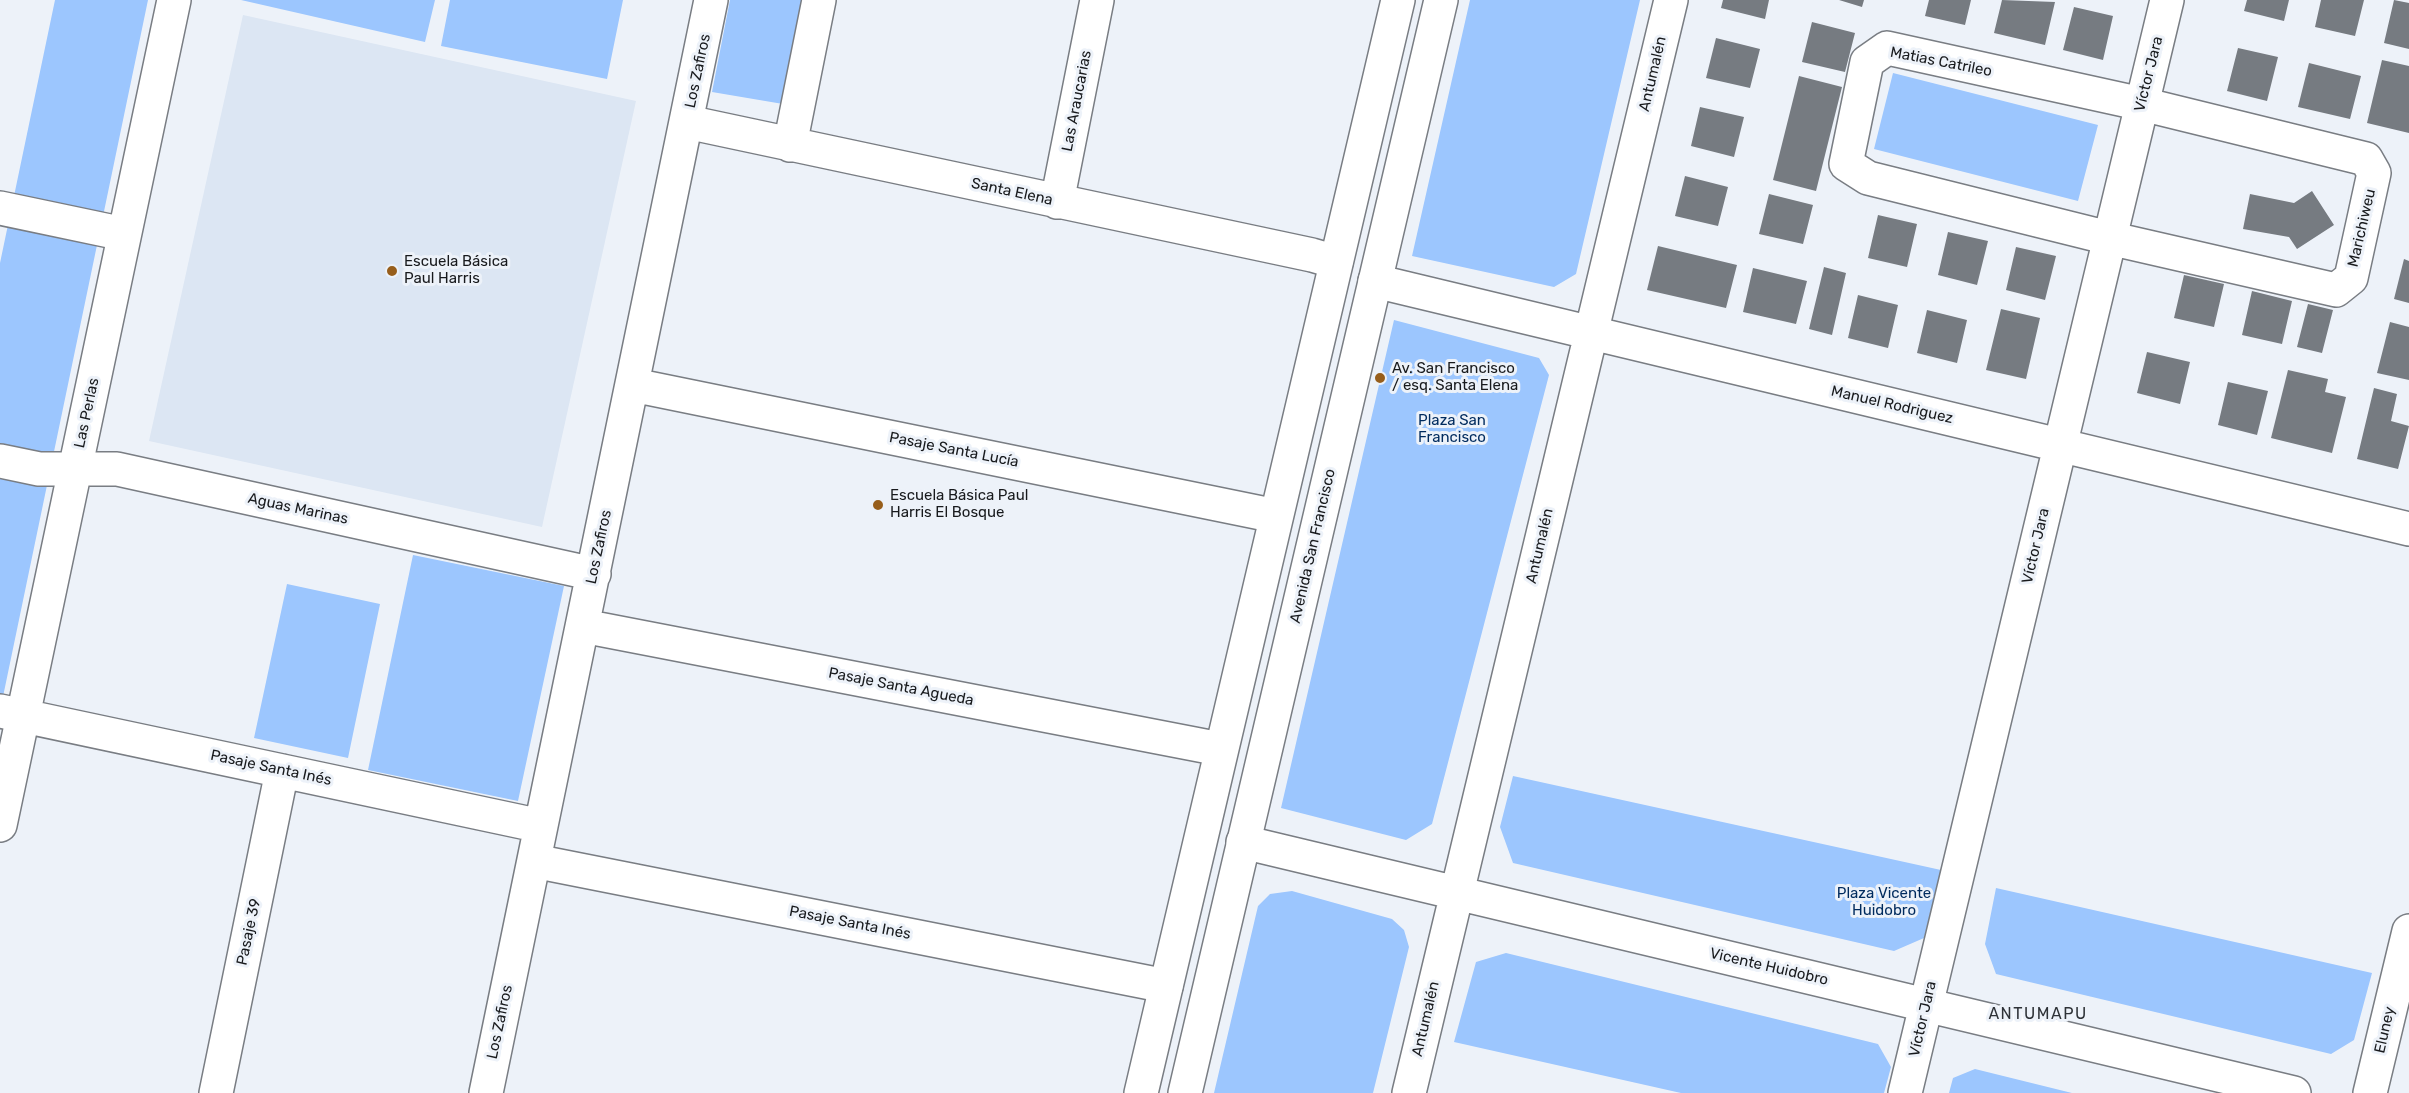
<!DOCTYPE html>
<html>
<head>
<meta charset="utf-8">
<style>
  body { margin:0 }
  canvas { display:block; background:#edf2f9 }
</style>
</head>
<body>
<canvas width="2409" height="1093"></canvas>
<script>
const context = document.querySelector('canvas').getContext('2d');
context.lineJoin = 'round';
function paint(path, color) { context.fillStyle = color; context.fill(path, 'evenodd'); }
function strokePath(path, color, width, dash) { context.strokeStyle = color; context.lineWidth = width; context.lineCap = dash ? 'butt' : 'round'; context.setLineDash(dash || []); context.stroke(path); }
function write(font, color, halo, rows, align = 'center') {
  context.font = font + ' Rubik,sans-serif'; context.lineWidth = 6; context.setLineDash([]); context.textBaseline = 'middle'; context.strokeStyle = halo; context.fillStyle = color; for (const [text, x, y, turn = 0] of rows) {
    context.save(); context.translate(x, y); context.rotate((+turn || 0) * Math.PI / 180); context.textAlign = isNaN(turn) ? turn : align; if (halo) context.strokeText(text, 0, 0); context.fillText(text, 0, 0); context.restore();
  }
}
const built = new Path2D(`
  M243,15l393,86 -94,426 -393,-86z`);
const green = new Path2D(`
  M55,0h93l-148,711v-448z
  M241,0h194l-10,42z
  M450,0h173l-16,79 -166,-33z
  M730,0h74l-21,104 -71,-12z
  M1470,0h170l-64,274 -22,13 -142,-31z
  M1893,73l205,52 -20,76 -204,-52z
  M1394,320l145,38 10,17 -117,449 -26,16 -125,-32z
  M413,555l151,31 -46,215 -150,-31z
  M287,584l93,20 -32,154 -94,-20z
  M1513,776l428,94 -17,68 -30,13 -381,-88 -13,-36z
  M1996,888l376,85 -18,67 -23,14 -335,-80 -11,-30z
  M1292,891l100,28 12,11 5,17 -36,146h-159l44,-187 12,-12z
  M1506,953l372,91 13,23 -7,26h-203l-227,-51 22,-80z
  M1975,1069l97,24h-123l4,-15z`);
const building = new Path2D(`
  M1723,0h46l-4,19 -44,-11z
  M1839,0h25l-2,7z
  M1929,0h42l-6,25 -40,-9z
  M2002,0l53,2 -10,43 -51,-12z
  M2247,0h42l-5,21 -40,-10z
  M2321,0h43l-9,36 -40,-9z
  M2394,0l15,3v46l-25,-6z
  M2074,7l39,9 -10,44 -40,-10z
  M1812,22l43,11 -10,39 -43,-10z
  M1716,38l44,11 -10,39 -44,-10z
  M2238,48l40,9 -11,44 -40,-10z
  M2382,60l27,6v67l-42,-10z
  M2309,63l52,13 -11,43 -52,-12z
  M1799,76l43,11 -26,104 -43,-11z
  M1700,107l44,10 -10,40 -43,-11z
  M1685,176l43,11 -10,39 -43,-10z
  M2312,191l22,34 -37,24 -8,-12 -46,-8 7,-35 44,9z
  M1769,194l44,11 -10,39 -44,-10z
  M1878,215l39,9 -10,43 -39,-9z
  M1948,232l40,9 -11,44 -39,-10z
  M1658,246l79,19 -11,43 -79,-18z
  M2016,247l40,9 -11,44 -39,-10z
  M2404,259l5,2v42l-15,-4z
  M1824,267l22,6 -14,62 -23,-6z
  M1753,268l54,13 -11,43 -53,-12z
  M2184,275l40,9 -10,43 -40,-9z
  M2252,291l40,10 -10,43 -40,-9z
  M1858,295l40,10 -10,43 -40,-10z
  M2308,304l25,6 -11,43 -25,-6z
  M2001,309l39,9 -14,61 -40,-9z
  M1927,310l40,10 -10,43 -40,-10z
  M2390,322l19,5v53l-32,-7z
  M2147,352l43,10 -10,42 -43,-11z
  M2288,370l40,9 -3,13 21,5 -14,56 -61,-15z
  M2228,382l40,9 -11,44 -39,-10z
  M2374,388l23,6 -6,27 18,5 -11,43 -41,-10z`);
const street = new Path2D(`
  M1887,48l255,56 224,55 8,14 -23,105 -15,12 -227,-52 -241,-60 -22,-14 21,-102z
  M687,122l625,133 24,7
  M790,145l29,-145
  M1057,202l40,-202
  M0,208l124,26
  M1375,281l1034,248
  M633,385l643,131
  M0,461l39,8h78l477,105
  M583,626l637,123
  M0,711l541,115
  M0,825l174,-825
  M1243,842l1051,251
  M534,861l632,125
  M216,1093l66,-322
  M486,1093l225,-1093
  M1409,1093l262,-1093
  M1905,1093l262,-1093
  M2370,1093l39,-162`);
const secondary = new Path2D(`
  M1141,1093l257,-1093
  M1185,1093l256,-1093`);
const markers = [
  [392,271,6,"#975e1b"],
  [1380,378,6,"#975e1b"],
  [878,505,6,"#975e1b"]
];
const streetNames = [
  ["Matias Catrileo",1941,62,11],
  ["Los Zafiros",698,71,-78],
  ["Antumalén",1653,74,-77],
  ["Víctor Jara",2149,74,-76],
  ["Las Araucarias",1077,101,-79],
  ["Santa Elena",1012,192,12],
  ["Marichiweu",2362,228,-77],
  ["Manuel Rodriguez",1892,405,13],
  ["Las Perlas",87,413,-78],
  ["Pasaje Santa Lucía",954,450,11],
  ["Aguas Marinas",298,509,12],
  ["Avenida San Francisco",1313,546,-77],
  ["Antumalén",1540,546,-77],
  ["Víctor Jara",2036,546,-77],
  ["Los Zafiros",599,547,-78],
  ["Pasaje Santa Agueda",901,687,11],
  ["Pasaje Santa Inés",271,768,12],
  ["Pasaje Santa Inés",850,923,11],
  ["Pasaje 39",249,932,-78],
  ["Vicente Huidobro",1769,967,13],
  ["Antumalén",1426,1019,-77],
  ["Víctor Jara",1923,1019,-77],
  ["Los Zafiros",500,1022,-78],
  ["Eluney",2385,1030,-77]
];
const poiNames = [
  ["Escuela Básica",404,262],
  ["Paul Harris",404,279],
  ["Av. San Francisco",1392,369],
  ["/ esq. Santa Elena",1392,386],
  ["Escuela Básica Paul",890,496],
  ["Harris El Bosque",890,513]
];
const parkNames = [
  ["Plaza San",1452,421],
  ["Francisco",1452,438],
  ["Plaza Vicente",1884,894],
  ["Huidobro",1884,911]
];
const neighbourhoodNames = [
  ["ANTUMAPU",2038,1014]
];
paint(built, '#dce6f3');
paint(green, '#9cc6fe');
paint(building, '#767b81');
strokePath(street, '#797d83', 36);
strokePath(secondary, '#797d83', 36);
strokePath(street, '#fff', 33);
strokePath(secondary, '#fff', 33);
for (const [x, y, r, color] of markers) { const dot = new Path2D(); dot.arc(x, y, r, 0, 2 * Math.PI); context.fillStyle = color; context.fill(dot); strokePath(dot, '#edf2f9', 2); }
write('15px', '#181a1d', '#edf2f9', streetNames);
write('15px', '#181a1d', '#edf2f9', poiNames, 'left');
write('15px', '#002b5e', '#edf2f9', parkNames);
context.letterSpacing = '1.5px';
write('16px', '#2e3237', '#edf2f9', neighbourhoodNames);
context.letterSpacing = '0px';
</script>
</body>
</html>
